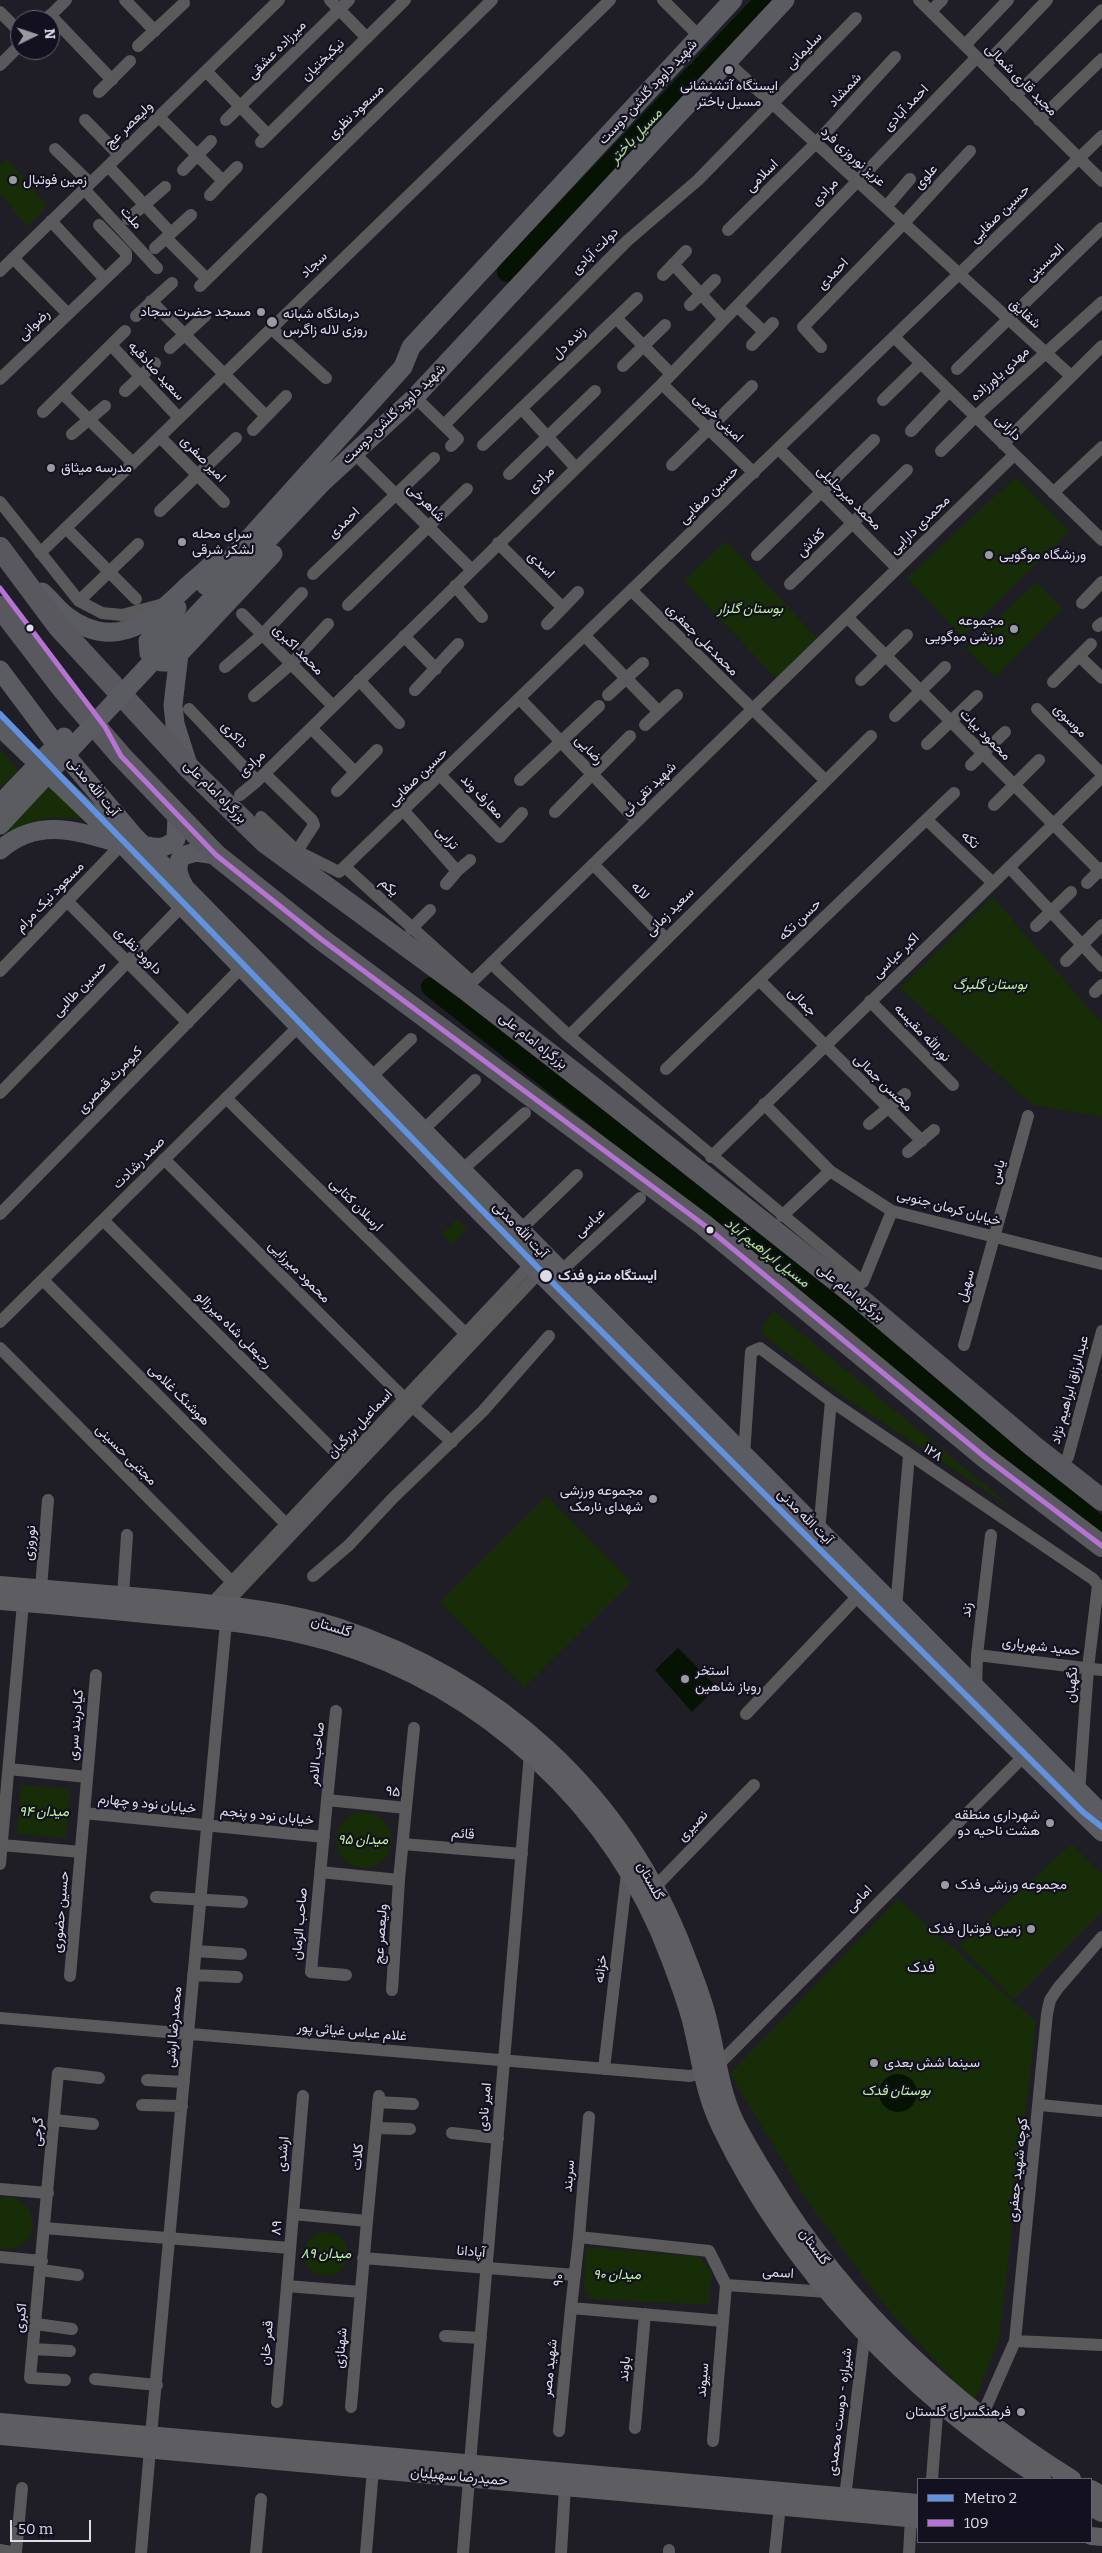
<!DOCTYPE html>
<html>
<head>
<meta charset="utf-8">
<style>
  body { margin:0 }
  #map { position:relative; width:1102px; height:2553px; overflow:hidden; background:#1f1e26; font-family:Bitter,serif }
  canvas { display:block }
  .legend { position:absolute; left:917px; top:2478px; width:175px; height:65px; box-sizing:border-box; background:#131120; border:1px solid #646270; margin:0; padding:6px 9px; list-style:none; font-size:15px; color:#dddce7 }
  .legend li { display:flex; align-items:center; gap:10px; height:25px }
  .legend b { width:25px; border:1px solid #646270 }
  .north { position:absolute; left:10px; top:10px; width:50px; height:50px; box-sizing:border-box; background:#131120; border:1px solid #646270; border-radius:50%; rotate:86deg; font-size:14px; font-weight:700; line-height:20px; text-align:center; color:#dddce7 }
  .north::after { content:''; display:block; margin:auto; width:18px; height:22px; background:#9a9aa3; clip-path:polygon(50% 0,100% 100%,50% 72%,0 100%) }
  .scale { position:absolute; left:10px; top:2520px; width:81px; height:22px; box-sizing:border-box; border:2px solid #dddce7; border-top:0; padding-left:6px; font-size:15px; line-height:18px; white-space:nowrap; color:#dddce7; -webkit-text-stroke:4px #131120; paint-order:stroke }
</style>
</head>
<body>
<div id="map">
<canvas width="1102" height="2553"></canvas>
<ul class="legend">
<li><b style="height:6px;background:#6092df"></b>Metro 2</li>
<li><b style="height:6px;background:#b673d3"></b>109</li>
</ul>
<div class="north">N</div>
<div class="scale">50 m</div>
</div>
<script>
const context = document.querySelector('canvas').getContext('2d');
context.lineJoin = 'round';
function paint(path, color) { context.fillStyle = color; context.fill(path, 'evenodd'); }
function strokePath(path, color, width, dash) { context.strokeStyle = color; context.lineWidth = width; context.lineCap = dash ? 'butt' : 'round'; context.setLineDash(dash || []); context.stroke(path); }
function write(font, color, halo, rows, align = 'center') {
  context.font = font + ' Bitter,Vazirmatn,serif'; context.lineWidth = 4.5; context.setLineDash([]); context.textBaseline = 'middle'; context.strokeStyle = halo; context.fillStyle = color; for (const [text, x, y, turn = 0] of rows) {
    context.save(); context.translate(x, y); context.rotate((+turn || 0) * Math.PI / 180); context.textAlign = isNaN(turn) ? turn : align; if (halo) context.strokeText(text, 0, 0); context.fillText(text, 0, 0); context.restore();
  }
}
const green = new Path2D(`
  M7,159l40,46 -19,22 -28,-33v-28z
  M1016,477l54,54 -108,106 -55,-59z
  M726,541l91,97 -41,40 -92,-97z
  M1037,582l25,27 -67,68 -30,-28z
  M0,749l18,21 -18,18z
  M46,782l44,39c-43,-8 -52,-2 -89,17z
  M993,897l109,127v93l-69,-12 -133,-117z
  M457,1219l10,10 -15,15 -10,-10z
  M773,1310l246,203 -185,-123 -74,-58z
  M547,1496l84,86 -107,106 -84,-86z
  M21,1785l49,4 -4,49 -49,-4z
  M336 1840a28 28 0 1 1 56 0a28 28 0 1 1-56 0Z
  M1072,1844l30,30v37l-88,88 -55,-53z
  M898,1899l138,123 -37,317 -25,64 -91,-100 -73,-98 -80,-131z
  M11,2197c36,11 25,59 -11,51v-50z
  M304 2254a22 22 0 1 1 44 0a22 22 0 1 1-44 0Z
  M586,2247l113,10 13,14 -3,34 -119,-6 -6,-10z`);
const water = new Path2D(`
  M678,1648l39,39 -25,25 -37,-42z
  M879 2093a19 19 0 1 1 38 0a19 19 0 1 1-38 0Z`);
const river = new Path2D(`
  M507,272l258,-272
  M431,987l423,334 244,204`);
const street = new Path2D(`
  M125,0l30,31
  M330,0l37,38
  M663,0l36,36
  M919,0l183,181
  M931,11l11,-11
  M0,12l20,20
  M50,15l62,65
  M46,20l20,-20
  M965,45l43,-45
  M138,46l46,-43
  M726,61l345,315
  M0,65l20,-20
  M985,65l62,-65
  M206,71l62,64
  M99,92l31,-31
  M1015,96l87,-86
  M159,117l64,64 14,-14
  M85,120l34,35
  M226,120l123,-120
  M1039,120l63,-61
  M261,142l144,-142
  M55,149l35,34
  M108,166l63,67 -5,5 41,41
  M183,170l28,-29
  M84,189l73,79
  M210,195l13,-14
  M886,207l24,-28
  M128,219l37,-32
  M51,221l53,57
  M728,230l88,-87 79,-86
  M171,233l20,-18
  M155,248l11,-10
  M13,258l54,55
  M673,264l51,55
  M0,271l279,-271
  M663,275l23,-24
  M200,286l292,-286
  M151,301l115,115
  M690,305l25,-25
  M737,306l27,26
  M136,316l36,-33
  M617,319l54,55
  M272,329l54,49
  M894,337l208,203
  M111,345l68,73
  M752,345l21,-22
  M821,347l-18,-20 101,-104 66,-72
  M170,348l35,-32
  M623,366l42,-41
  M957,369l145,-141
  M0,379l126,-120v-6l-27,-28
  M662,384l92,89
  M125,391l30,-28
  M62,393l71,70
  M415,397l43,42 -7,7
  M883,400l38,-37
  M522,409l54,59
  M43,412l82,-81
  M444,425l183,-184 71,-61 158,-162
  M253,430l33,-34
  M911,431l38,-40
  M72,434l33,-28
  M160,437l64,65
  M1003,444l99,-98
  M483,445l154,-147
  M779,449l118,119
  M941,451l34,-34 127,-115
  M360,459l111,110
  M672,465l80,-79
  M509,474l86,-83
  M1053,493l49,-46
  M0,502l79,99 23,12 20,2 38,-10
  M160,511l76,-73
  M66,528l70,71
  M498,543l65,65
  M40,553l570,-553
  M757,555l117,-115
  M313,574l121,-116
  M790,584l117,-114
  M455,586l27,31
  M632,591l193,189
  M79,601l59,-57
  M1082,603l20,-21
  M348,605l119,-116
  M242,614l91,92
  M847,617l255,256
  M547,624l31,-32
  M1098,626l4,-3
  M404,636l32,33
  M585,636l74,76
  M1079,656l23,22
  M225,667l37,-32 40,-42
  M359,680l40,43
  M861,680l46,-45
  M1053,682l38,-38
  M415,690l43,-46
  M608,695l35,-32
  M254,696l37,-32 37,-40
  M520,699l117,122
  M189,709l68,72
  M1037,709l65,65
  M895,716l50,-49
  M645,725l32,-30
  M311,728l44,44
  M927,744l50,-48
  M971,765l34,-33
  M265,774l47,46 2,5 -17,26
  M441,776l59,61 22,-24
  M520,780l79,-74
  M337,791l40,-41
  M240,795l17,-14 405,-397 315,-327
  M994,805l45,-45
  M404,811l53,60 13,-11
  M555,812l75,-76
  M261,817l36,34 42,21 763,-736
  M927,820l66,63
  M593,864l72,74
  M345,867l127,115 542,-527
  M1009,867l93,99
  M1087,883l15,-15
  M446,884l11,-13
  M67,901l121,122
  M1036,926l35,-34
  M411,929l19,-19
  M1066,961l36,-36
  M491,963l78,73 302,-300
  M0,971l122,-127
  M759,980l163,161
  M1095,992l7,-7
  M870,1001l83,84
  M569,1036l294,246 29,-71
  M666,1069l288,-276
  M371,1077l40,-38
  M0,1093l182,-187
  M226,1098l240,236
  M764,1104l66,67 62,40 210,53
  M869,1124l36,-30
  M423,1130l52,-50
  M908,1152l26,-22
  M711,1157l391,-380
  M164,1159l249,248 39,35
  M462,1170l63,-57
  M0,1214l242,-247
  M782,1216l48,-45
  M103,1220l242,242
  M520,1230l57,-55
  M561,1271l79,-73
  M43,1280l248,249
  M0,1322l299,-296
  M964,1345l64,-229
  M0,1348l232,234
  M744,1456l7,-104 9,-4 71,53 262,178 5,6 -10,83 -9,125
  M1068,1457l34,-126
  M819,1531l12,-130
  M313,1576l36,-31 44,-47 90,-87 66,-75
  M41,1588l7,-88
  M123,1596l4,-61
  M211,1604l320,-340
  M225,1605l314,-332
  M896,1608l13,-153
  M977,1655l125,15
  M976,1689l1,-34 14,-120
  M746,1714l113,-119
  M9,1769l78,8
  M327,1800l9,-89
  M406,1808l8,-80
  M84,1813l240,24
  M403,1844l119,10
  M2,1845l79,7
  M0,1864l23,-261
  M320,1872l79,8 7,-72 -79,-8 -16,172 35,3
  M655,1887l99,-102
  M156,1897l86,5
  M196,1951l45,3
  M193,1975l44,2
  M70,1976l26,-301
  M392,1990l7,-110
  M0,2018l690,58 11,-3
  M719,2064l304,-307
  M604,2069l23,-196
  M147,2080l37,2
  M378,2102l35,2
  M142,2105l40,1
  M1040,2105l62,6
  M54,2120l39,4
  M376,2128l34,1
  M452,2133l46,5
  M0,2189l48,4
  M293,2214l10,-118
  M367,2221l12,-125
  M44,2228l246,20
  M579,2237l130,14 17,34 -3,36 -152,-13z
  M579,2237l10,-120
  M0,2257l42,4
  M363,2258l212,17
  M41,2270l37,5
  M726,2285l101,7
  M36,2324l36,5
  M445,2336l36,2
  M1015,2341l87,4
  M33,2349l37,2
  M95,2379l62,6
  M65,2380l-35,-2 28,-305 41,5
  M277,2402l10,-116
  M351,2407l16,-186 -74,-7 -6,72 74,6
  M982,2416l33,-75 32,-327 3,-14 8,-12 44,-51
  M635,2428l10,-114
  M559,2431l12,-123
  M151,2435l75,-813
  M713,2441l10,-120
  M470,2463l60,-710
  M932,2479l6,-78
  M845,2497l20,-165
  M0,2550l16,3
  M16,2552l6,-64
  M141,2553l9,-104
  M256,2553l5,-54
  M366,2553l7,-84
  M463,2553l6,-74
  M561,2553l4,-66
  M669,2553v-3
  M775,2553l5,-48
  M909,2553l2,-35`);
const secondary = new Path2D(`
  M0,1585c55,5 111,9 166,14 58,6 116,10 172,28 160,53 286,166 347,326 9,23 19,47 24,71 8,32 11,65 25,95 11,23 25,45 38,66 74,121 180,219 300,294
  M0,1601c52,4 103,9 155,14 59,5 118,10 175,27 154,46 284,165 340,317 8,22 18,46 23,70 8,34 12,67 28,99 69,144 188,266 321,351
  M0,2422l918,81
  M0,2436l918,83
  M1091,2489l11,6
  M1091,2507l11,6
  M1091,2536l11,1`);
const primary = new Path2D(`
  M206,586l197,-219 8,-20 322,-347
  M42,592c8,7 14,15 22,22 47,37 82,12 118,-23 11,-11 24,-20 34,-31
  M177,608l-29,33 1,12 12,9h8l10,-8 94,-100
  M164,649l159,-167 92,-85 370,-397
  M179,654l-6,51 2,19 14,44
  M0,670l51,68 83,98 427,435 541,543
  M0,727l122,117 328,338 409,413 243,237
  M143,845c14,3 22,5 33,-6l1,-23
  M0,850c38,-33 77,-19 119,-7
  M184,886c-6,-11 -9,-20 -2,-30l14,-4 20,3`);
const highway = new Path2D(`
  M0,548l58,78 131,142 77,75 202,148 124,96 269,213 172,146 69,54
  M0,607l63,82 58,67 95,99 105,84 383,286 282,233 116,88`);
const primaryBridge = new Path2D(`
  M0,804l64,-67
  M0,825l164,-176`);
const bus1 = new Path2D(`
  M0,588l105,139 16,29 95,99 105,84 383,286 282,233 116,88`);
const metro1 = new Path2D(`
  M0,714l546,562 537,536 19,15`);
const markers = [
  [729,70,5,"#9a9aa3"],
  [13,180,5,"#9a9aa3"],
  [261,312,5,"#9a9aa3"],
  [272,322,6,"#9a9aa3"],
  [51,468,5,"#9a9aa3"],
  [182,542,5,"#9a9aa3"],
  [989,555,5,"#9a9aa3"],
  [30,628,4.5,"#dddce7"],
  [1014,629,5,"#9a9aa3"],
  [710,1230,4.5,"#dddce7"],
  [546,1276,7,"#dddce7"],
  [653,1499,5,"#9a9aa3"],
  [685,1679,5,"#9a9aa3"],
  [1050,1823,5,"#9a9aa3"],
  [945,1885,5,"#9a9aa3"],
  [1031,1929,5,"#9a9aa3"],
  [874,2063,5,"#9a9aa3"],
  [1021,2412,5,"#9a9aa3"]
];
const streetNames = [
  ["میرزاده عشقی",277,50,-45],
  ["سلیمانی",804,51,-46],
  ["نیکبختیان",323,60,-44],
  ["مجید قاری شمالی",1021,80,45],
  ["شمشاد",845,90,-47],
  ["شهید داوود گلشن دوست",648,92,-47],
  ["احمد آبادی",906,108,-46],
  ["مسعود نظری",356,112,-44],
  ["ولیعصر عج",129,125,-44],
  ["عزیز نوروزی فرد",853,157,42],
  ["اسلامی",762,176,-45],
  ["علوی",926,177,-48],
  ["مرادی",825,192,-46],
  ["حسین صفایی",1000,214,-44],
  ["ملت",131,218,47],
  ["دولت آبادی",595,251,-45],
  ["الحسینی",1045,263,-44],
  ["سجاد",314,265,-44],
  ["احمدی",833,274,-46],
  ["شقایق",1025,314,42],
  ["رضوانی",34,325,-44],
  ["زنده دل",569,343,-44],
  ["سعید صادقیه",156,371,47],
  ["مهدی یاورزاده",1000,374,-42],
  ["شهید داوود گلشن دوست",394,414,-44],
  ["امینی خویی",718,418,44],
  ["دارانی",1008,428,45],
  ["امیر صفری",203,459,46],
  ["مرادی",541,480,-44],
  ["حسین صفایی",709,495,-44],
  ["محمد میرجلیلی",849,498,45],
  ["شاهرخی",426,503,45],
  ["احمدی",344,523,-44],
  ["محمدی دارایی",920,525,-44],
  ["کفاش",811,543,-44],
  ["اسدی",541,565,45],
  ["محمدعلی جعفری",702,640,45],
  ["محمد اکبری",298,650,45],
  ["موسوی",1070,721,45],
  ["ذاکری",234,735,47],
  ["محمود بیات",985,735,45],
  ["رضایی",589,750,46],
  ["مرادی",252,764,-43],
  ["حسین صفایی",418,777,-44],
  ["آیت الله مدنی",93,787,50],
  ["شهید تقی ئی",649,789,-44],
  ["بزرگراه امام علی",215,792,45],
  ["معارف وند",482,797,46],
  ["ترابی",447,838,48],
  ["تکه",970,840,44],
  ["یکم",389,887,43],
  ["لاله",640,891,46],
  ["مسعود نیک مرام",50,897,-46],
  ["سعید زمانی",670,912,-45],
  ["حسن تکه",800,920,-44],
  ["داوود نظری",138,951,45],
  ["اکبر عباسی",896,956,-44],
  ["حسین طالبی",80,989,-46],
  ["جمالی",802,1002,46],
  ["نورالله مقیسه",922,1033,46],
  ["بزرگراه امام علی",533,1041,38],
  ["کیومرث قمصری",110,1080,-46],
  ["محسن جمالی",883,1083,44],
  ["صمد رشادت",139,1163,-45],
  ["یاس",998,1172,-75],
  ["ارسلان کتابی",356,1205,45],
  ["خیابان کرمان جنوبی",949,1208,15],
  ["عباسی",590,1223,-43],
  ["آیت الله مدنی",520,1230,46],
  ["محمود میرزایی",299,1272,45],
  ["سهیل",966,1286,-74],
  ["بزرگراه امام علی",851,1293,39],
  ["رجبعلی شاه میرزالو",234,1330,45],
  ["عبدالرزاق ابراهیم نژاد",1070,1390,-75],
  ["هوشنگ غلامی",179,1395,45],
  ["اسماعیل بزرگیان",360,1424,-47],
  ["۱۲۸",933,1453,34],
  ["مجتبی حسینی",126,1455,45],
  ["آیت الله مدنی",805,1517,45],
  ["نوروزی",30,1543,-85],
  ["زند",967,1610,-83],
  ["گلستان",331,1627,17],
  ["حمید شهریاری",1041,1647,7],
  ["نگهبان",1072,1685,-86],
  ["کیادربند سری",76,1725,-85],
  ["صاحب الامر",317,1754,-84],
  ["۹۵",393,1792,6],
  ["خیابان نود و چهارم",147,1804,6],
  ["خیابان نود و پنجم",267,1816,6],
  ["نصیری",693,1826,-46],
  ["قائم",463,1834,5],
  ["گلستان",650,1881,61],
  ["امامی",859,1899,-46],
  ["حسین حضوری",61,1912,-85],
  ["صاحب الزمان",300,1924,-85],
  ["ولیعصر عج",381,1934,-86],
  ["خزانه",601,1969,-83],
  ["محمدرضا ارشی",174,2027,-85],
  ["غلام عباس غیاثی ‌پور",352,2032,5],
  ["امیر نادی",485,2107,-85],
  ["گرجی",38,2132,-85],
  ["ارشدی",283,2154,-85],
  ["کلات",358,2157,-85],
  ["کوچه شهید جعفری",1018,2170,-84],
  ["سربند",569,2176,-85],
  ["۸۹",277,2228,-85],
  ["گلستان",814,2247,54],
  ["آپادانا",471,2252,5],
  ["اسمی",778,2273,4],
  ["۹۰",559,2280,-84],
  ["اکبری",21,2318,-84],
  ["قمر خان",267,2343,-85],
  ["شهنازی",341,2348,-85],
  ["شهید مصر",550,2368,-84],
  ["باوند",625,2369,-85],
  ["سیوند",703,2380,-85],
  ["شیرازه - دوست محمدی",840,2412,-83],
  ["حمیدرضا سهیلیان",459,2477,5]
];
const poiNames = [
  ["ایستگاه آتشنشانی",729,86,"center"],
  ["مسیل باختر",729,102,"center"],
  ["زمین فوتبال",23,180],
  ["مسجد حضرت سجاد",251,312,"right"],
  ["درمانگاه شبانه",283,314],
  ["روزی لاله زاگرس",283,330],
  ["مدرسه میثاق",61,468],
  ["سرای محله",192,534],
  ["لشکر شرقی",192,550],
  ["ورزشگاه موگویی",999,555],
  ["مجموعه",1004,621,"right"],
  ["ورزشی موگویی",1004,637,"right"],
  ["مجموعه ورزشی",643,1491,"right"],
  ["شهدای نارمک",643,1507,"right"],
  ["استخر",695,1671],
  ["روباز شاهین",695,1687],
  ["شهرداری منطقه",1040,1815,"right"],
  ["هشت ناحیه دو",1040,1831,"right"],
  ["مجموعه ورزشی فدک",955,1885],
  ["زمین فوتبال فدک",1021,1929,"right"],
  ["سینما شش بعدی",884,2063],
  ["فرهنگسرای گلستان",1011,2412,"right"]
];
const parkNames = [
  ["بوستان گلزار",750,609],
  ["بوستان گلبرگ",990,985],
  ["میدان ۹۴",44,1812],
  ["میدان ۹۵",363,1840],
  ["بوستان فدک",896,2091],
  ["میدان ۸۹",326,2254],
  ["میدان ۹۰",617,2275]
];
const stopNames = [
  ["ایستگاه مترو فدک",558,1276]
];
const waterNames = [
  ["مسیل باختر",636,136,-47],
  ["مسیل ابراهیم آباد",767,1253,38]
];
const neighbourhoodNames = [
  ["فدک",921,1968]
];
paint(green, '#172d08');
paint(water, '#061303');
strokePath(river, '#061303', 20);
strokePath(street, '#5a5a5d', 12);
strokePath(secondary, '#5d5d62', 18);
strokePath(primary, '#5b5b62', 19);
strokePath(highway, '#59585e', 22);
strokePath(primaryBridge, '#5b5b62', 19);
strokePath(bus1, '#b673d3', 5);
strokePath(metro1, '#6092df', 6);
for (const [x, y, r, color] of markers) { const dot = new Path2D(); dot.arc(x, y, r, 0, 2 * Math.PI); context.fillStyle = color; context.fill(dot); strokePath(dot, '#131120', 2); }
write('14px', '#dddce7', '#131120', streetNames);
write('14px', '#dddce7', '#131120', poiNames, 'left');
write('italic 14px', '#bdf59e', '#131120', parkNames);
write('bold 14px', '#dddce7', '#131120', stopNames, 'left');
write('italic 15px', '#a9e08a', '#131120', waterNames);
write('15px', '#dddce7', '#131120', neighbourhoodNames);
</script>
</body>
</html>
